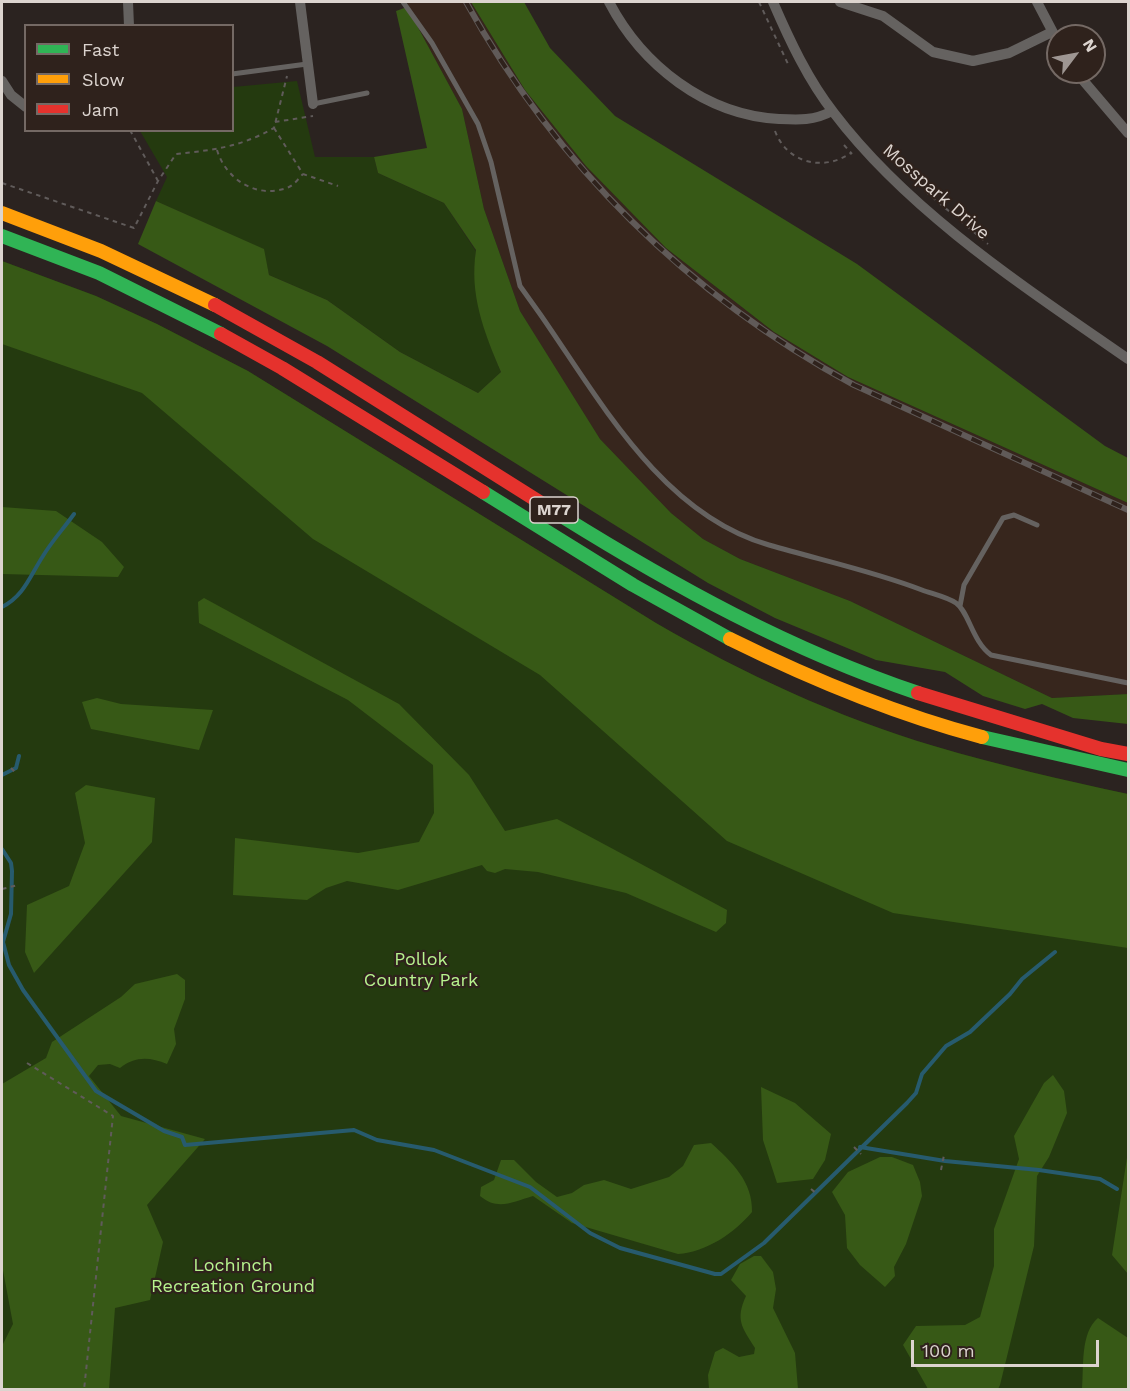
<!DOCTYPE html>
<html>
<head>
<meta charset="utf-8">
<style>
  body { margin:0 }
  #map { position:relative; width:1130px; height:1391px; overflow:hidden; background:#2b2320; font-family:"Work Sans",sans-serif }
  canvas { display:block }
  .frame { position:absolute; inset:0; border:3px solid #dcd4cf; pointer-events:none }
  .legend { position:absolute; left:24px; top:24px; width:210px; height:108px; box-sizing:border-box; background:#2f221c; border:2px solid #746964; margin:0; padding:8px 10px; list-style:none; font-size:18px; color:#dcd4cf }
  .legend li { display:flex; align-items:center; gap:12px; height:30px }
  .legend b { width:30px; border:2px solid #746964 }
  .north { position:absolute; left:1046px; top:24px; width:60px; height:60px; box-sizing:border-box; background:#2f221c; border:2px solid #746964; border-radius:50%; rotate:58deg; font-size:16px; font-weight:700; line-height:24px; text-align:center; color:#dcd4cf }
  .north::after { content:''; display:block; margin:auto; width:21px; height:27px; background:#9e9692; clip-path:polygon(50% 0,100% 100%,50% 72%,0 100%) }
  .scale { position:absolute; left:911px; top:1340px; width:188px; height:27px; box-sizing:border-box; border:3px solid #dcd4cf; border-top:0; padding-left:8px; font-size:18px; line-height:21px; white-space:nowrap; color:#dcd4cf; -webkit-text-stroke:4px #2f221c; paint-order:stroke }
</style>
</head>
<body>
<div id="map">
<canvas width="1130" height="1391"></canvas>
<div class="frame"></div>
<ul class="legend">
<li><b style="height:8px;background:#30b455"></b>Fast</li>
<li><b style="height:8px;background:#ff9f0a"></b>Slow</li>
<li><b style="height:8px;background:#e5322d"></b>Jam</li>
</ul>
<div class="north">N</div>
<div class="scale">100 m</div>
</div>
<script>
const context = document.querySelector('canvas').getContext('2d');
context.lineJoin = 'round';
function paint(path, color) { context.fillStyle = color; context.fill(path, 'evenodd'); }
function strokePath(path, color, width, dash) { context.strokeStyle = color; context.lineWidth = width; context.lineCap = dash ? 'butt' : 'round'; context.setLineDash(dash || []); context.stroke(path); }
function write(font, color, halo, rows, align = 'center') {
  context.font = font + ' "Work Sans",sans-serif'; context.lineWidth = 4.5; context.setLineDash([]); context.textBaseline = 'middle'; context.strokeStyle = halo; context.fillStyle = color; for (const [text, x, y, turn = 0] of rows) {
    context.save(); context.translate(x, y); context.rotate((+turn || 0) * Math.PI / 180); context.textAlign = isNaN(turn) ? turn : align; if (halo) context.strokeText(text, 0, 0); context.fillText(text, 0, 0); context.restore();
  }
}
const built = new Path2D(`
  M408,2h63l54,88 61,76 80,82 108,84 74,45 280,126v191l-76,4 -202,-97 -110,-42 -37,-20 -32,-26 -71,-74 -80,-128 -36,-102 -22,-100 -55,-102z`);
const green = new Path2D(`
  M297,81l18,76h59l4,16 66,30 32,48c-6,39 10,85 25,121l-23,21 -78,-41 -73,-52 -58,-25 -6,-26 -107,-48 11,-24 -27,-46 92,-1 1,-43z
  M2,261l94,35 61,28 91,47 408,252c88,51 181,94 278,123 64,19 129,34 194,48v595l-1126,1z`);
const forest = new Path2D(`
  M471,2h53l26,46 65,68 242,148 248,182 23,12v45l-280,-126 -74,-45 -108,-84 -80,-82 -61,-76z
  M407,7l55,102 22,100 36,102 80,128 71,74 32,26 37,20 110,42 202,97 76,-4v30l-55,-6 -31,-14 -17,5 -42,-13 -38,-24 -69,-12 -101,-42 -67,-35 -381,-237 -189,-102 18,-43 108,48 5,26 58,25 73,52 78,41 23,-21c-17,-40 -32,-78 -25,-122l-32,-47 -66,-30 -4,-16 53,-9 -31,-137z
  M2,261l94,35 61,28 91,47 408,252c88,51 181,94 278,123 64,19 129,34 194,48v154l-235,-35 -166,-72 -187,-166 -227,-136 -171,-146 -140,-49z
  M2,507l54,4 46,31 22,25 -6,10 -116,-3z
  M204,598l195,106 70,71 36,56 52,-12 170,91 -1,13 -10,9 -90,-39 -88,-21 -33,-3 -10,4 -8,-2 -5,-6 -84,25 -51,-9 -21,7 -19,12 -74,-5 2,-57 123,15 61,-11 15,-29 -1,-48 -85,-65 -149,-77 -1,-21z
  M97,698l24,6 92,6 -14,40 -108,-21 -9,-27z
  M86,785l69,13 -3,44 -118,131 -9,-21 2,-47 42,-19 16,-43 -10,-50z
  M177,974l8,6v19l-11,30 2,15 -9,20c-17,-7 -32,-8 -47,4l-10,-4 -12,1 -9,11 32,40 84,23 -58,66 16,37 -13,58 -35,8 -6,81h-107v-43l11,-22 -11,-59v-181l44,-26 6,-16 69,-45 14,-13z
  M1053,1075l11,16 3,22 -18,44 -12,19 -3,70 -34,139 -2,4h-70l-25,-44 13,-19 49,-1 15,-8 14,-51v-37l25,-70 -5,-23 30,-53z
  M761,1087l34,16 36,31 -6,26 -12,19 -36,4 -14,-43z
  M711,1143c21,19 42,39 41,69 -18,21 -45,40 -74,42l-106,-31 -39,-27c-21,6 -35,15 -53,0l1,-9 13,-7 7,-20h13l22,22 21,15 15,-4 12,-8 20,-5 27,9 38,-12 14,-11 11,-21z
  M1128,1151v123l-16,-19z
  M880,1157h12l21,8 7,17 2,14 -16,48 -12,23 1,9 -10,11 -25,-22 -13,-17 -2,-33 -13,-23 16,-20z
  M754,1256h7l12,16 3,17 -3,19 22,45 3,36h-89l-1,-14 7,-23 8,-4 16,9 15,-3 1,-6c-13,-21 -20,-28 -9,-52l-15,-16 9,-16z
  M1098,1318l30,20v51h-46c2,-22 -2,-56 16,-71z`);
const stream = new Path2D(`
  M2,607c22,-11 28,-31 41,-51 9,-15 21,-28 31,-42
  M2,775l14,-7 3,-12
  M2,849l9,14 1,8 -1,43 -8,28 6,23 14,25 73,101 68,40 18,6 3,8 169,-15 23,10 57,10 96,37 60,46 30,15 95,26h6l43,-31 143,-140 9,-10 6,-19 24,-28 24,-14 40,-38 12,-15 33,-27
  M860,1147l85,14 94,9 61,9 17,10`);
const path = new Path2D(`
  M759,2l29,62
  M275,122l38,-6
  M274,128l29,46 35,12
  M130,130l28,51
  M775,131c12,32 48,41 76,22
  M844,145l8,9
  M217,150c9,30 41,50 72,37 5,-2 10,-9 14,-13
  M2,183l132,45 24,-47 18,-27c38,-4 64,-7 98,-26l13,-52
  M925,191l63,53
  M11,768l4,4
  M2,889l16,-4
  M27,1063l86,53 -29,274
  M854,1147l7,7
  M941,1170l3,-15
  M811,1189l6,5`);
const lane = new Path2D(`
  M403,2l29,41 46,81 13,38 29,124 20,28c60,86 121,200 229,231 51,15 104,26 153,45 11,4 25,7 34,13 13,9 16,38 35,52l137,28
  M232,74l75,-10
  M313,104l54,-11
  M960,606l4,-21 39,-67 11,-3 23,10`);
const street = new Path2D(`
  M128,2l1,24
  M300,2l13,102
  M609,2c33,63 96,113 170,117 19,1 35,2 53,-8
  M773,2c16,37 35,78 61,111 76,100 192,175 294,246
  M840,2l43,14 50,36 40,9 36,-8 43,-21
  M1037,2l21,40
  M1076,72l52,61
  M2,81l9,14 15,12`);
const fast = new Path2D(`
  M2,236l97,37 122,61
  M483,492l150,93 97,54
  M560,515c114,71 230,135 358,178
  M982,737l146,33`);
const slow = new Path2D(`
  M2,213l99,38 114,54
  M730,639c81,40 165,75 252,98`);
const jam = new Path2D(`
  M215,305l102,57 243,153
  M221,334l61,34 201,124
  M918,693l183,56 27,5`);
const rail = new Path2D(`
  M466,2c90,163 223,294 388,383l274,125`);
const shields = [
  [554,510,48]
];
const shieldNames = [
  ["M77",554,510]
];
const streetNames = [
  ["Mosspark Drive",936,192,41]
];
const parkNames = [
  ["Pollok",421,960],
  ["Country Park",421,981],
  ["Lochinch",233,1266],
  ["Recreation Ground",233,1287]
];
paint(built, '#37261d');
paint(green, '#243a0f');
paint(forest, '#375916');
strokePath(stream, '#275b6e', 4);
strokePath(path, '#605b5a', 2, [4.5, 4.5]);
strokePath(lane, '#656260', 5);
strokePath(street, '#656260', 10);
strokePath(fast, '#30b455', 14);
strokePath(slow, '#ff9f0a', 14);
strokePath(jam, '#e5322d', 14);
strokePath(rail, '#605a58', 6);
strokePath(rail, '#2f221c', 4, [11]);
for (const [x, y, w] of shields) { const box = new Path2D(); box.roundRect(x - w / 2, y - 13, w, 26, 4.5); context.fillStyle = '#2f221c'; context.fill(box); strokePath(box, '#dcd4cf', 1.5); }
write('bold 16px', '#dcd4cf', null, shieldNames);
write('18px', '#dcd4cf', '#2f221c', streetNames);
write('18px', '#b7f38e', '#2f221c', parkNames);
</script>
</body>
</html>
